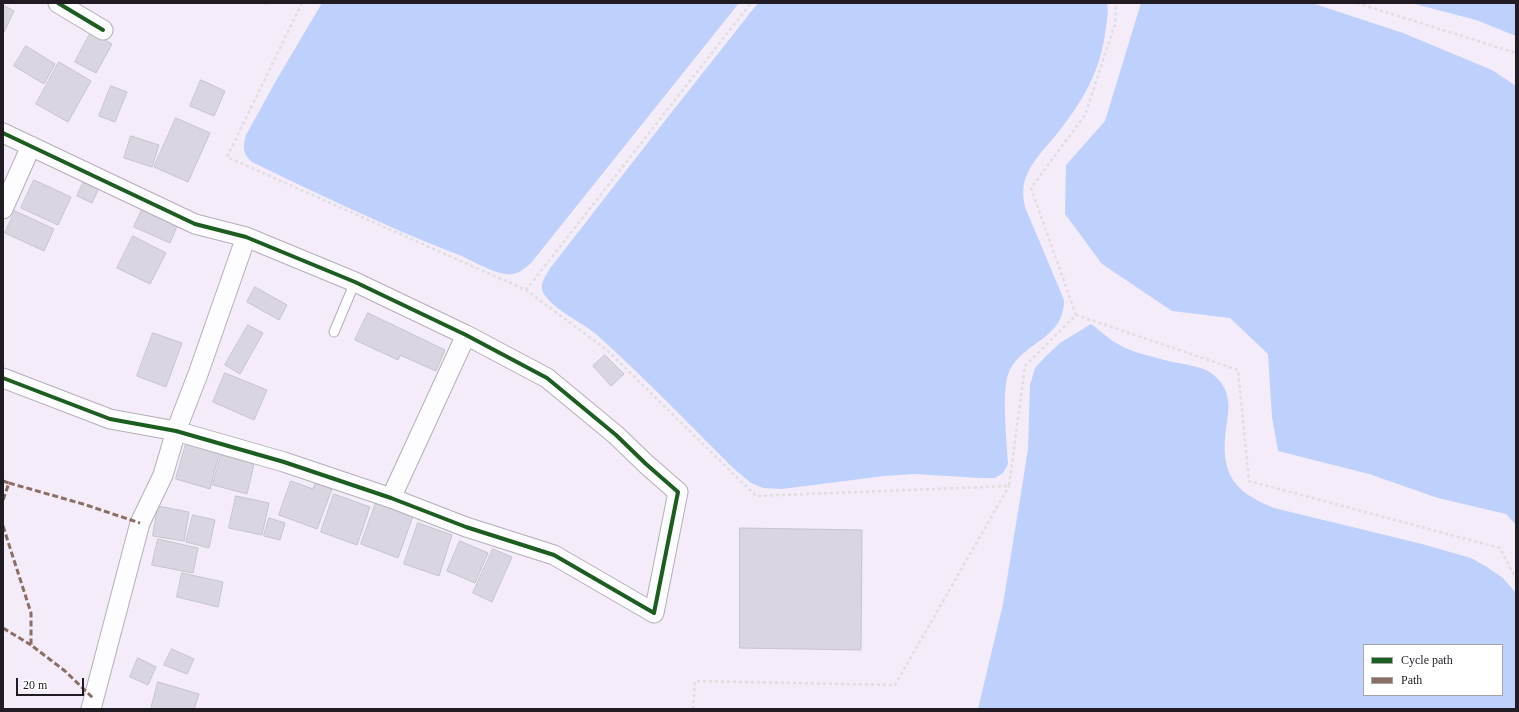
<!DOCTYPE html>
<html>
<head>
<meta charset="utf-8">
<style>
  body { margin:0 }
  #map { position:relative; width:1519px; height:712px; overflow:hidden; background:#f4ecf8; font-family:Georgia,serif }
  canvas { display:block }
  .frame { position:absolute; inset:0; border:4px solid #211c24; pointer-events:none }
  .legend { position:absolute; left:1363px; top:644px; width:140px; height:52px; box-sizing:border-box; background:#fff; border:1px solid #a6a4a7; margin:0; padding:5px 7px; list-style:none; font-size:12px; color:#211c24 }
  .legend li { display:flex; align-items:center; gap:8px; height:20px }
  .legend b { width:20px; border:1px solid #a6a4a7 }
  .scale { position:absolute; left:16px; top:678px; width:68px; height:18px; box-sizing:border-box; border:2px solid #211c24; border-top:0; padding-left:5px; font-size:12px; line-height:14px; white-space:nowrap; color:#211c24; -webkit-text-stroke:3px #fff; paint-order:stroke }
</style>
</head>
<body>
<div id="map">
<canvas width="1519" height="712"></canvas>
<div class="frame"></div>
<ul class="legend">
<li><b style="height:5px;background:#1b5e20"></b>Cycle path</li>
<li><b style="height:5px;background:#8d6e63"></b>Path</li>
</ul>
<div class="scale">20 m</div>
</div>
<script>
const context = document.querySelector('canvas').getContext('2d');
context.lineJoin = 'round';
function paint(path, color) { context.fillStyle = color; context.fill(path, 'evenodd'); }
function strokePath(path, color, width, dash) { context.strokeStyle = color; context.lineWidth = width; context.lineCap = dash ? 'butt' : 'round'; context.setLineDash(dash || []); context.stroke(path); }
const water = new Path2D(`
  M322,3h417l-208,260c-8,7 -15,13 -26,11 -18,-3 -34,-15 -51,-21 -69,-27 -136,-59 -202,-91 -10,-9 -9,-15 -6,-27l31,-56z
  M758,3h349c2,8 0,16 -1,24 -5,44 -23,74 -50,108 -10,12 -24,26 -30,42 -4,10 -3,20 -1,30l39,93c0,40 -41,41 -55,72 -8,17 -2,71 -1,92l-5,9 -8,5h-15l-65,-4 -31,2 -102,13 -19,-1 -12,-5 -18,-15c-45,-45 -89,-91 -136,-133 -15,-13 -42,-24 -53,-41 -6,-9 2,-19 7,-27l109,-140z
  M1141,3h171l91,30 89,37 24,16v439l-10,-11 -68,-16 -69,-24 -91,-23 -6,-34 -4,-63 -38,-36 -58,-7 -70,-47 -37,-50 1,-49 39,-44z
  M1411,3h105v33l-40,-16z
  M1091,324c11,8 21,18 34,24 15,6 32,10 47,14 15,3 34,4 45,16 15,15 12,33 9,51 -6,45 8,63 48,79l148,36 49,14 16,9 16,11 13,15v116h-538l25,-105 18,-111 7,-44 2,-64 5,-17 11,-12 14,-13zM1364,645h138v50h-138z`);
const building = new Path2D(`
  M3,5l11,6 -10,21 -1,-1z
  M91,32l21,12 -16,29 -21,-11z
  M26,46l29,18 -11,20 -30,-18z
  M59,62l32,19 -23,41 -32,-18z
  M201,80l24,11 -11,25 -24,-10z
  M111,86l16,6 -12,30 -16,-6z
  M176,118l34,15 -22,49 -34,-15z
  M131,136l28,9 -7,22 -28,-9z
  M85,179l15,7 -8,17 -15,-7z
  M34,180l37,17 -13,28 -37,-17z
  M145,203l35,16 -10,24 -36,-16z
  M15,211l39,18 -10,22 -39,-18z
  M133,236l33,17 -16,31 -33,-16z
  M255,287l32,18 -8,15 -32,-18z
  M368,313l77,37 -9,21 -36,-16 -2,5 -43,-20z
  M248,325l15,8 -23,41 -15,-9z
  M153,333l29,10 -16,44 -29,-11z
  M605,355l19,19 -13,12 -18,-20z
  M225,373l42,17 -13,30 -41,-18z
  M186,444l33,10 -9,35 -34,-10z
  M221,455l33,9 -7,30 -34,-9z
  M291,481l22,8 2,-6 17,6 -15,40 -38,-14z
  M334,494l36,13 -13,38 -36,-13z
  M236,496l33,7 -7,32 -33,-7z
  M376,503l37,13 -15,42 -37,-14z
  M158,506l31,6 -5,29 -31,-5z
  M193,515l22,5 -6,28 -23,-6z
  M269,518l16,5 -5,17 -16,-4z
  M418,523l34,12 -13,41 -35,-12z
  M740,528l122,2 -1,120 -121,-2z
  M158,539l40,9 -5,25 -41,-8z
  M460,541l28,12 -13,30 -28,-12z
  M493,549l19,8 -20,45 -19,-9z
  M182,573l41,9 -5,25 -41,-10z
  M172,649l22,10 -7,15 -23,-9z
  M138,658l18,9 -8,18 -18,-8z
  M158,682l41,12 -5,15h-43z`);
const path = new Path2D(`
  M264,3l6,2
  M302,3l-75,154 299,133 81,60 149,146 253,-10 16,-120 51,-51 162,55 11,111 251,67 16,31
  M1357,3l159,50
  M526,290l225,-287
  M1076,315l-45,-127 54,-73 30,-91 1,-21
  M693,709l2,-28 200,4 114,-199`);
const lane = new Path2D(`
  M334,332l21,-50`);
const street = new Path2D(`
  M58,3l45,27
  M3,133l192,91 51,13 109,45 111,53 81,43 69,57 30,29 32,28 -24,121 -100,-58 -88,-28 -75,-29 -107,-36 -108,-31 -66,-12 -107,-41
  M3,209l28,-63
  M391,498l75,-163
  M91,709l49,-186 23,-48 13,-44 22,-57 48,-137`);
const quiet = new Path2D(`
  M3,481l6,2 -6,17
  M9,483l74,21 57,19
  M3,526l28,87v32l34,26 29,28
  M3,628l28,17`);
const cycleway = new Path2D(`
  M58,3l45,27
  M3,133l192,91 51,13 109,45 111,53 81,43 69,57 30,29 32,28 -24,121 -100,-58 -88,-28 -75,-29 -107,-36 -108,-31 -66,-12 -107,-41`);
paint(water, '#bed1fc');
paint(building, '#dad6e1');
strokePath(building, '#c6c3cd', 1);
strokePath(lane, '#b5aeb8', 11);
strokePath(street, '#b5aeb8', 21);
strokePath(path, '#e0dee1', 2.5, [3, 3]);
strokePath(lane, '#fdfcfe', 9);
strokePath(street, '#fdfcfe', 19);
strokePath(quiet, '#8d6e63', 3, [6, 3]);
strokePath(cycleway, '#1b5e20', 4);
</script>
</body>
</html>
